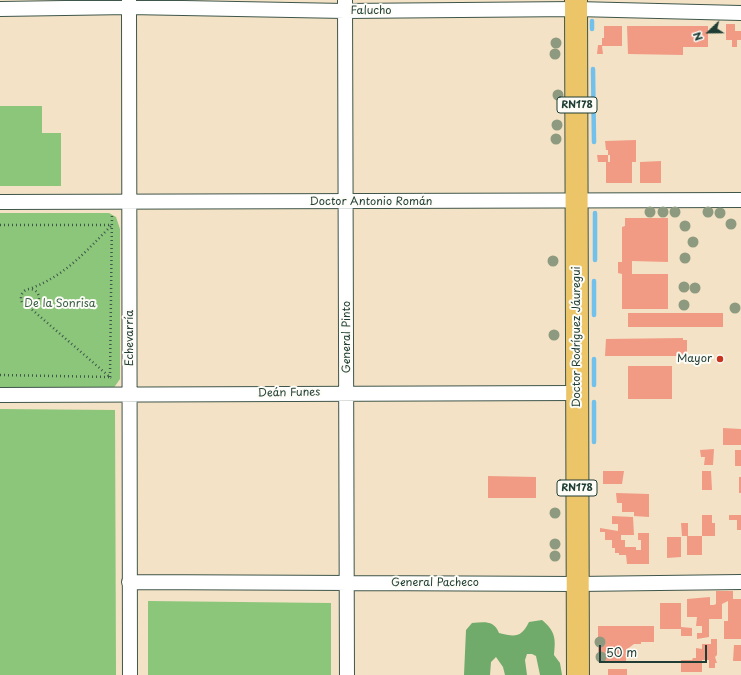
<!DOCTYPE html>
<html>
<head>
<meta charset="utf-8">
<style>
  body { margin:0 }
  #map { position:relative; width:741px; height:675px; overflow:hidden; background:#f3e2c5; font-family:"Playpen Sans",sans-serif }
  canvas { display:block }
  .north { position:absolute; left:689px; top:12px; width:40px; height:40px; -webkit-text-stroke:3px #fdfcf7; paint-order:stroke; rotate:248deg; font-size:11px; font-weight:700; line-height:16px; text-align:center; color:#1f3d34 }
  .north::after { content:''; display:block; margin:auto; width:14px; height:18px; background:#1f3d34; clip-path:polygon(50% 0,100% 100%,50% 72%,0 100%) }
  .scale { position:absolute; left:599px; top:645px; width:108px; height:18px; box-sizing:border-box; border:2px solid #1f3d34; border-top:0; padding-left:5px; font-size:12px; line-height:14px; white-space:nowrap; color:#1f3d34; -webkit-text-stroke:3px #fdfcf7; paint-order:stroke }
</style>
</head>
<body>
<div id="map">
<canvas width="741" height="675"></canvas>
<div class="north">N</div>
<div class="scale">50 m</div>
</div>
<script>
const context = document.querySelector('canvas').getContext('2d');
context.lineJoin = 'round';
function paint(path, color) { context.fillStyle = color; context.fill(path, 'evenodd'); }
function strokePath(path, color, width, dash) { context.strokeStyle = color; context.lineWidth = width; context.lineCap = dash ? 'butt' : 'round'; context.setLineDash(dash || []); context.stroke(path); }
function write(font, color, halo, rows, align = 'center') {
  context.font = font + ' "Playpen Sans",sans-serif'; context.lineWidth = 4; context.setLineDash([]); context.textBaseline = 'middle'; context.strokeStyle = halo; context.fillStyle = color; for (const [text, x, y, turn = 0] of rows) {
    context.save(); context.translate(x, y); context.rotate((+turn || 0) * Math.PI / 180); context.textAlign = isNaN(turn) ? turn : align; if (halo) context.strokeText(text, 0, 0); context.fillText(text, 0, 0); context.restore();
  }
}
const green = new Path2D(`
  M0,106h42v27h19v53h-61z
  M0,213h109l7,4 4,12v150l-7,10 -113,2z
  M0,409l115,1 1,265h-116z
  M148,601l183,2v72h-183z`);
const forest = new Path2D(`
  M542,620c13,11 14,18 12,35l6,8 2,12h-22l-4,-19 -4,-2h-5l-2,6 2,15h-22l-2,-8 -7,-10 -5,5 -1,13h-26l2,-45 6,-7c12,-1 22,-3 27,10 16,4 22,5 30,-11z`);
const stream = new Path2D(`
  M592,21v8
  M593,69l1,73
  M595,260v-47
  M594,315v-34
  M594,385v-26
  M594,402v40`);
const building = new Path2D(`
  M726,24h9v7h6v9h-4v7h-5v-7h-6z
  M604,26h18v20h-20l1,8h-6l1,-9h4v-7h2z
  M627,26h81v21h-25v8l-55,-1z
  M636,140v22h-4v21h-26v-21h-8l-1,-7h11v7h2v-7h-2v-5h-2l-1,-9z
  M661,161v22h-21v-21z
  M625,218h43v44l-36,-1v13h36v35h-46v-35l-4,-1v-11h4v-35l3,-1z
  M628,313h95v14h-95z
  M683,338v2h4v16h-82l1,-17z
  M628,366h44v33h-44z
  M723,428l18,1v16h-18z
  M714,449l-1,16h-9l1,-8h-4l-1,-7z
  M735,450h6v16h-6z
  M603,471h21l-2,13h-19z
  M702,471h9l1,19h-10z
  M488,476l48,1v21h-48z
  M739,477h2v16h-2z
  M616,493l33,1v23l-15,-1v-4h-12v-9h-5z
  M702,515h10v8h3v13h-13z
  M729,515h12v15h-4v-10h-8z
  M612,516l21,1 1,18h-13v5h4v7h11v3h5v-10h-3v-7h11v31h-22l-1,-9h-7v-2h-4v-5h-3v-8h-7v-8h-5v-4l18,3v-7h-6z
  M681,523h7v13h14v19h-15v-19h-5z
  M667,537h14v20l-14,1z
  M716,591h17v8h8v40h-17v-18h4v-20l-6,3v15h-13v18l-12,2v-6h5v-7h-6l1,-9h-10v-18l23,-2v8h4l2,-1z
  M660,603h21v26h-21z
  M598,626h56v16h-13v2h-7l-8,6v13h-22v-5h-6z
  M681,627l11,1v8h-11z
  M711,639h6v16l-2,2 2,6h-2v5h-6v-8h-7v12h-21v-12h11l1,-2h3v-10l6,1v-5h9z
  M734,645h7v16h-8z
  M608,669h19v6h-19z`);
const path = new Path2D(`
  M0,225h111
  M32,288c35,-14 53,-36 79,-62
  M21 298a9 9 0 1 1 18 0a9 9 0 1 1-18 0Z
  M29,307l82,71
  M0,375l110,2
  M110,377l2,-163`);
const street = new Path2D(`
  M129,0l1,675
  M345,0l2,675
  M0,9l129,-2 216,4 231,-2 165,4
  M0,202l741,-2
  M0,395l577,-2
  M129,582l448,2 164,-2`);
const primary = new Path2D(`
  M576,0l2,675`);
const trees = [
  [556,43],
  [555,54],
  [558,95],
  [557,125],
  [556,139],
  [650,212],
  [663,212],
  [675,212],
  [708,212],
  [720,213],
  [731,224],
  [685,226],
  [693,242],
  [685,258],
  [553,261],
  [684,287],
  [695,288],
  [684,305],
  [735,308],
  [554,335],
  [555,513],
  [555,544],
  [555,556],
  [600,642],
  [601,657]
];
const markers = [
  [720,359,4,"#c8321e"]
];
const shields = [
  [577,105,40],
  [577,488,40]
];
const shieldNames = [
  ["RN178",577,105],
  ["RN178",577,488]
];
const streetNames = [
  ["Falucho",371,11],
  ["Doctor Antonio Román",371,202],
  ["General Pinto",347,337,-90],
  ["Doctor Rodríguez Jáuregui",577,337,-90],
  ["Echevarría",130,338,-90],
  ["Deán Funes",289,393,-1],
  ["General Pacheco",435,583]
];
const parkNames = [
  ["De la Sonrisa",60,304]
];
const poiNames = [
  ["Mayor",712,359]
];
paint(green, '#8bc67b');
paint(forest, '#70ab6b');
strokePath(stream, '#72c1ed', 4.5);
paint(building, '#f19b85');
strokePath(street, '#3f564a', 16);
strokePath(primary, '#3f564a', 24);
strokePath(path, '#3f564a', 2.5, [1, 3]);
strokePath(street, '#fff', 14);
strokePath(primary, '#edc569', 22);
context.fillStyle = '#8d9a7f';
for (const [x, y] of trees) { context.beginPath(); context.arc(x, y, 5.5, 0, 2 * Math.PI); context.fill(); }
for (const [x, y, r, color] of markers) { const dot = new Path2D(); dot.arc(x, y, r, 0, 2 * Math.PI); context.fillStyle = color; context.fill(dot); strokePath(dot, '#fdfcf7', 1.5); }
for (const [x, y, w] of shields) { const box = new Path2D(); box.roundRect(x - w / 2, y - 8, w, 16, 3); context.fillStyle = '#fdfcf7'; context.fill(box); strokePath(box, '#1f3d34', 1); }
write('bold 10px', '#1f3d34', null, shieldNames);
write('11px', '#1f3d34', '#fdfcf7', streetNames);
write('11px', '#3a5f46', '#fdfcf7', parkNames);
write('11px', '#1f3d34', '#fdfcf7', poiNames, 'right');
</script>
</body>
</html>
